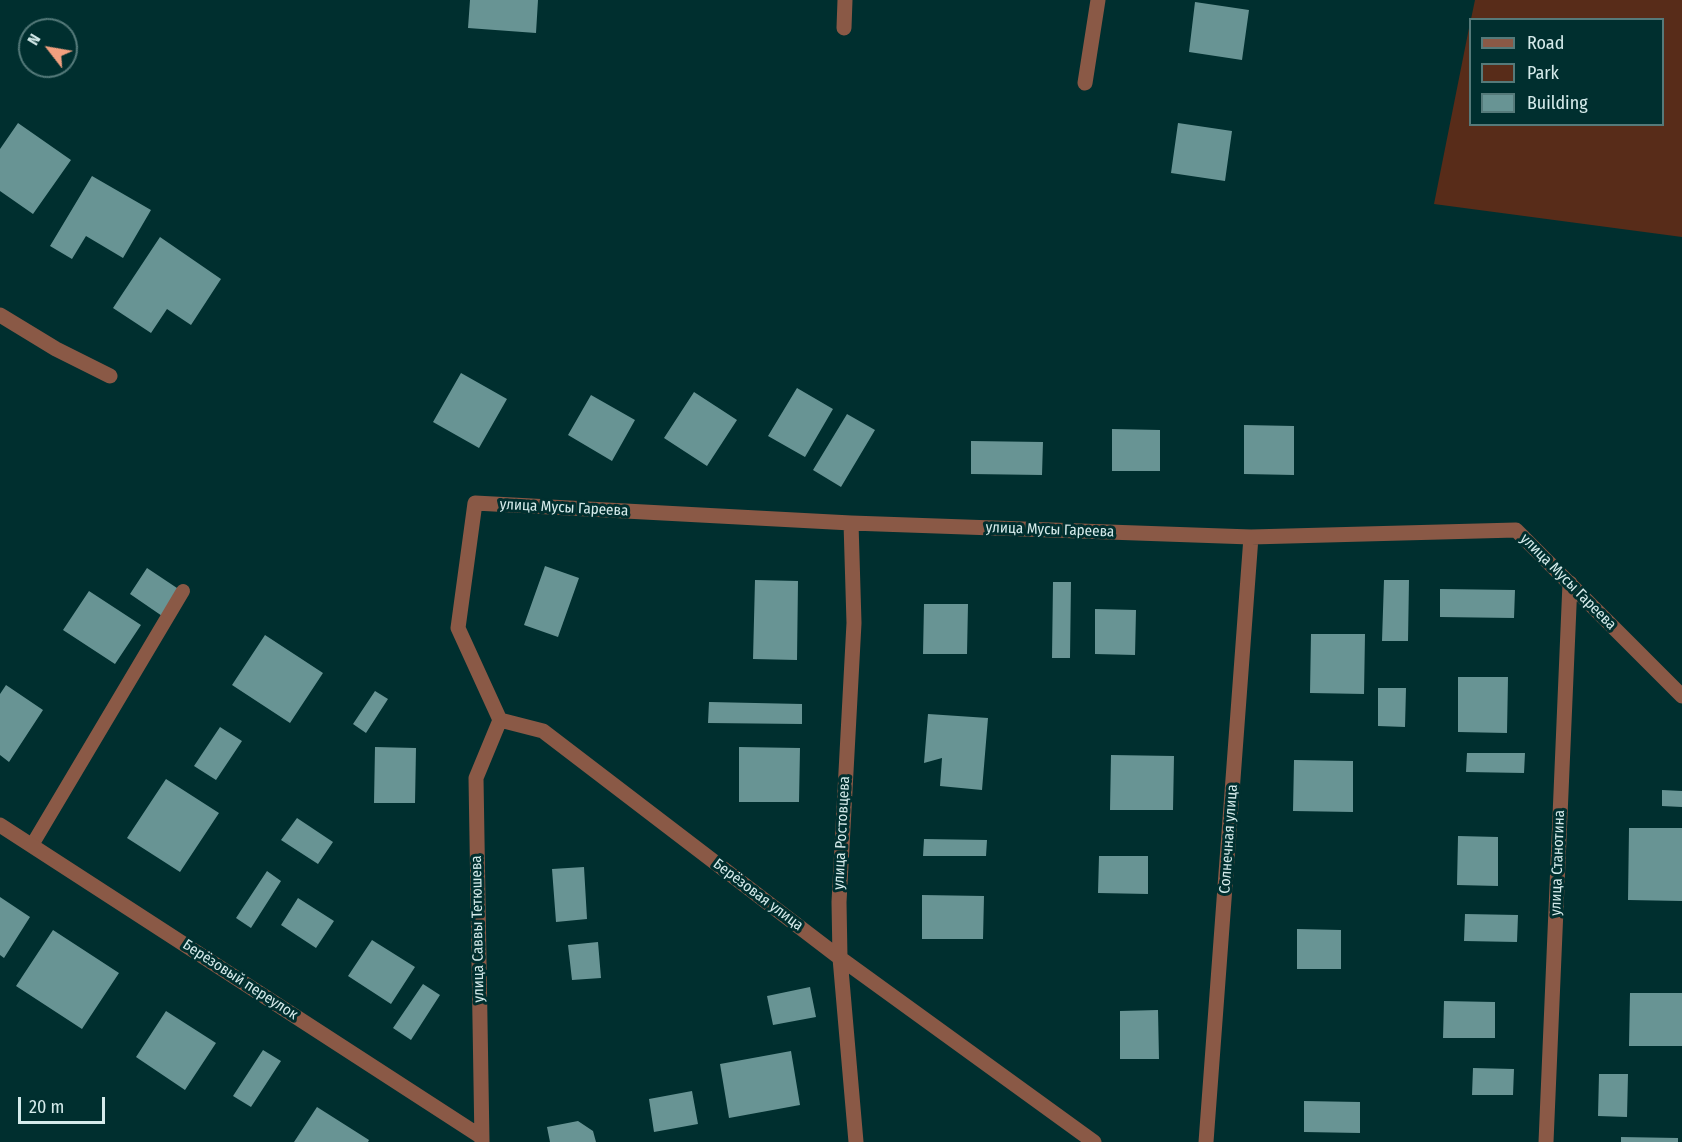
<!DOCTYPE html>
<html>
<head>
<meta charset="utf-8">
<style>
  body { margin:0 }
  #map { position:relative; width:1682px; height:1142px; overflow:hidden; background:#002f2f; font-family:"Fira Sans Condensed",sans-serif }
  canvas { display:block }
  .legend { position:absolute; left:1469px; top:18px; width:195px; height:108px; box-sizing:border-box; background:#002f2f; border:2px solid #557a7a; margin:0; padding:8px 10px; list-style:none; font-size:18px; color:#d5ebeb }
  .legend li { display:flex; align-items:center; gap:12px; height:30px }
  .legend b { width:30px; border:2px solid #557a7a }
  .north { position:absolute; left:18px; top:18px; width:60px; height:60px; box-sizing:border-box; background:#002f2f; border:2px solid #557a7a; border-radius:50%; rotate:301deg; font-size:16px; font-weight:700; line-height:24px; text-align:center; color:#d5ebeb }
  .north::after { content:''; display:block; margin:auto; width:21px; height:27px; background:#f2a07f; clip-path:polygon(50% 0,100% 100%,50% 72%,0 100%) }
  .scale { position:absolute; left:18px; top:1097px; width:87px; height:27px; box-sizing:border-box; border:3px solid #d5ebeb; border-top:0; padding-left:8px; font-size:18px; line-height:21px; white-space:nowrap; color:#d5ebeb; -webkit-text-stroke:4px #002f2f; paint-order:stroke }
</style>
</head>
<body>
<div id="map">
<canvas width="1682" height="1142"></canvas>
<ul class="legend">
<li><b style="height:8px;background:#8a5946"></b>Road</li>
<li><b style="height:16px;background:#582c19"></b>Park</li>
<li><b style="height:16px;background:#689494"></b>Building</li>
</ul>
<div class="north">N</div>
<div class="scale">20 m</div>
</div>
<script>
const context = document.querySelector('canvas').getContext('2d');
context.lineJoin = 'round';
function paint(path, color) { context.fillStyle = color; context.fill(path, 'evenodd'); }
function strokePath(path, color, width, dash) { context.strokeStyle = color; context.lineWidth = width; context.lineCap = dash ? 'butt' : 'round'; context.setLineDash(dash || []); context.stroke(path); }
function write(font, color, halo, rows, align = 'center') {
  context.font = font + ' "Fira Sans Condensed",sans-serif'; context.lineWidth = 6; context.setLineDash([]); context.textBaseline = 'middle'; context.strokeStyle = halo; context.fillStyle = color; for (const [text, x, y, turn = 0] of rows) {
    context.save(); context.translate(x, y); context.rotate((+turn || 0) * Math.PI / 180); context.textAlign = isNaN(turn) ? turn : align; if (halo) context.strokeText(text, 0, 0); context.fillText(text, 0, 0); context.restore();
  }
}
const green = new Path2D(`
  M1475,0h207v237l-248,-33 36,-181v101h192v-104l-191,-1z`);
const building = new Path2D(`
  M470,0h68l-2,33 -68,-5z
  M1195,2l54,8 -7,50 -53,-8z
  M18,123l53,37 -38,54 -33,-23v-42z
  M1178,123l54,8 -7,50 -54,-8z
  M92,176l59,34 -28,48 -37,-22 -14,23 -22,-13z
  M160,237l61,42 -30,46 -24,-16 -16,24 -38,-25z
  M461,373l46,26 -28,49 -46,-26z
  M797,388l36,21 -28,48 -37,-21z
  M694,392l43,28 -30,46 -43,-28z
  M591,395l44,25 -23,41 -44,-26z
  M847,414l28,16 -34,57 -28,-17z
  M1244,425l50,1v49l-50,-1z
  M1112,429l48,1v41h-48z
  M971,441l72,1 -1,33 -71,-1z
  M545,566l34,12 -21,59 -34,-12z
  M147,568l36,24 -18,26 -35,-24z
  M755,580l43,1 -1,79 -44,-1z
  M1384,580h25l-1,61h-26z
  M1053,582h18l-1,76h-18z
  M1440,589l75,1 -1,28 -74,-1z
  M89,591l52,34 -26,39 -52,-34z
  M924,604h44l-1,50h-44z
  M1095,609l41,1 -1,45 -40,-1z
  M1311,634h54l-1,60 -54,-1z
  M265,635l58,38 -33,50 -58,-38z
  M1458,677h50l-1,56 -49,-1z
  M6,685l37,25 -34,52 -9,-7v-61z
  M1378,688h28l-1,39 -27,-1z
  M375,691l13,8 -22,34 -13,-9z
  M709,702l93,2v20l-94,-1z
  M928,714l60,4 -6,72 -42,-4 2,-28 -18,5z
  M220,727l22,14 -26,39 -22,-14z
  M375,747l41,1 -1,55h-41z
  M739,747l61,1 -1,54h-60z
  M1467,753h58l-1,20 -58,-1z
  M1111,755l63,1 -1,54h-63z
  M1294,760l59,1v51l-60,-1z
  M166,779l53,34 -39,59 -53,-34z
  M1662,790l20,1v16l-20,-1z
  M297,818l36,24 -15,22 -37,-24z
  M1629,828h53v73l-54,-1z
  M1458,836l40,1v49l-41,-1z
  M924,839l63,1 -1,16h-63z
  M1099,856h49v38l-50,-1z
  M584,867l3,52 -31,3 -4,-53z
  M267,871l14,10 -30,47 -15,-10z
  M922,895l62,1 -1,43h-61z
  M0,897l30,20 -26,41 -4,-3z
  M298,898l36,23 -18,27 -35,-23z
  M1465,914l53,1 -1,27 -53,-1z
  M1297,929l44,1v39h-44z
  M53,930l66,43 -37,56 -66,-43z
  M372,940l43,27 -24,37 -43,-28z
  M598,942l3,36 -29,2 -4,-35z
  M423,984l17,11 -29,45 -18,-12z
  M810,987l6,30 -43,8 -6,-29z
  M1630,993h52v53h-53z
  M1444,1001l51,1v36h-52z
  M1158,1010l1,49h-39v-48z
  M166,1011l50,32 -31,47 -49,-33z
  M263,1050l18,11 -30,46 -18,-11z
  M791,1051l9,54 -71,13 -9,-54z
  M1473,1068l41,1 -1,26h-41z
  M1599,1074h29l-1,43 -29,-1z
  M692,1091l6,33 -44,8 -5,-33z
  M1304,1101l56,1v31l-56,-1z
  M317,1107l52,33 -1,2h-74z
  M578,1121l15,10 3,11h-46l-3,-15z
  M1621,1137l57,1v4h-57z`);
const service = new Path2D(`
  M32,845l151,-254`);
const minor = new Path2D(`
  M844,28l1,-28
  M1085,83l13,-83
  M0,315l56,34 54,27
  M851,523l3,100 -15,279 1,56 16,184
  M500,720l-42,-92 17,-125 376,20 400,14 265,-7 166,166
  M500,720l43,11 297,227 254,184
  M0,825l480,311
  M482,1142l-6,-364 24,-58
  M1206,1142l45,-605
  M1546,1142l24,-559`);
const streetNames = [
  ["улица Мусы Гареева",564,508,3],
  ["улица Мусы Гареева",1050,530,2],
  ["улица Мусы Гареева",1568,582,45],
  ["улица Ростовцева",842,833,-87],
  ["Солнечная улица",1229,839,-86],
  ["улица Станотина",1558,863,-88],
  ["Берёзовая улица",758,895,37],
  ["улица Саввы Тетюшева",478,929,-91],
  ["Берёзовый переулок",240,980,33]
];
paint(green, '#582c19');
paint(building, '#689494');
strokePath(service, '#8a5946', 14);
strokePath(minor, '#8a5946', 15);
write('15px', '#d5ebeb', '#002f2f', streetNames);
</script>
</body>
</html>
